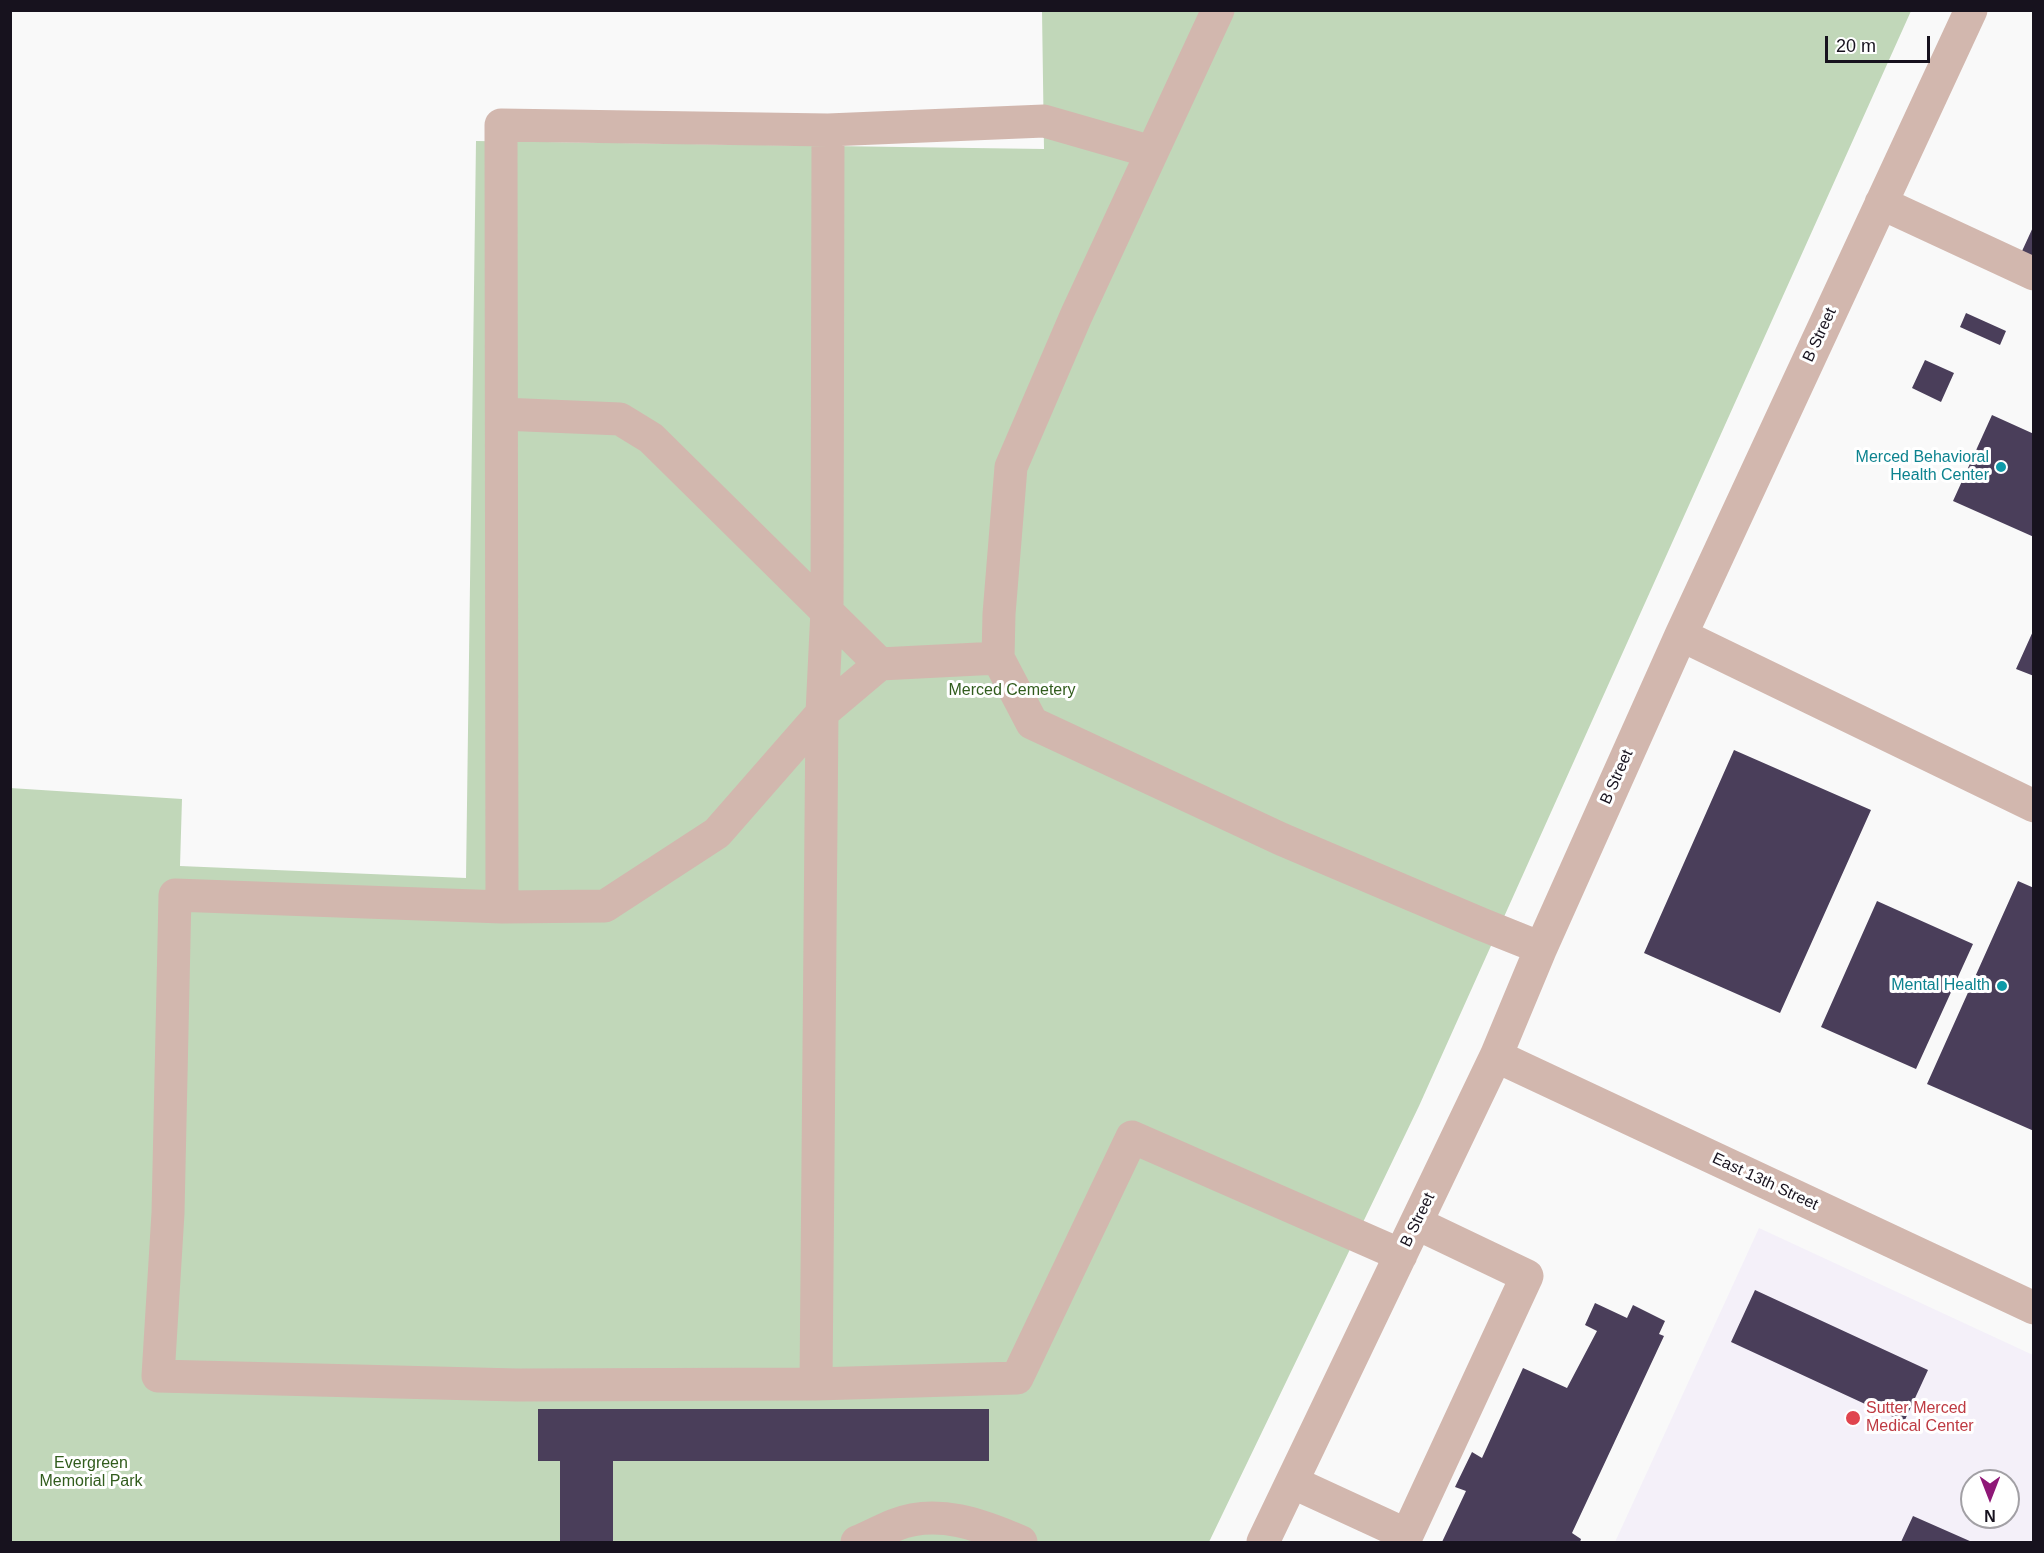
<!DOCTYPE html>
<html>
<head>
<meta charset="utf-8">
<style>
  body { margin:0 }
  #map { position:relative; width:2044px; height:1553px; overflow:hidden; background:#f9f9f9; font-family:Arial,sans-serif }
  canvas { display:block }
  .frame { position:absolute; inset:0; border:12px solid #17121e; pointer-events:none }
  .north { position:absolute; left:1960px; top:1469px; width:60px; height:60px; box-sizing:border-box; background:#fff; border:2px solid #a2a0a5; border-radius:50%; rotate:180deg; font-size:16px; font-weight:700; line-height:24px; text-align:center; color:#17121e }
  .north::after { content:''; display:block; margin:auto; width:21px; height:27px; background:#8f1877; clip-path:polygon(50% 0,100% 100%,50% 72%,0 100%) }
  .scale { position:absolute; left:1825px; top:36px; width:105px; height:27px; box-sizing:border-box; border:3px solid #17121e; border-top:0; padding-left:8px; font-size:18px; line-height:21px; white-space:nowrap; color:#17121e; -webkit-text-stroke:4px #fff; paint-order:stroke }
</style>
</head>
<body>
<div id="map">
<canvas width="2044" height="1553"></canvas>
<div class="frame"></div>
<div class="north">N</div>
<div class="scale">20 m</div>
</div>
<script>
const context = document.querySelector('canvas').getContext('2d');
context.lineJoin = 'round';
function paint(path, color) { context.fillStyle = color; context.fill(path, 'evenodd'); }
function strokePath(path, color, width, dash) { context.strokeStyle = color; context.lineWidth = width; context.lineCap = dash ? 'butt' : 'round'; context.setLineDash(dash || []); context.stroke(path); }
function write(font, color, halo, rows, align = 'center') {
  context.font = font + ' Arial,sans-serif'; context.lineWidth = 6; context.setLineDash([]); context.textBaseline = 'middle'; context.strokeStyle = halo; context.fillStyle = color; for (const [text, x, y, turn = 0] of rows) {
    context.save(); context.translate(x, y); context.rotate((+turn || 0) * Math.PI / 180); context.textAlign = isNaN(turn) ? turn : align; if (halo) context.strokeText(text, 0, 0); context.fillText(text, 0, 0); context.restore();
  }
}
const built = new Path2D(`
  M1759,1228l274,127v187h-418zM1972,1481h36v36h-36z`);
const green = new Path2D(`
  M1042,11h869l-492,1095 -210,436h-1198l-1,-754 172,11 -2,67 286,12 10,-737 568,8z`);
const building = new Path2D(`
  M2034,225v44l-17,-7z
  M1966,313l40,18 -6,14 -40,-18z
  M1925,360l29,13 -13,29 -29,-14z
  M1992,415l42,19v103l-81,-36z
  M2034,629v47l-18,-7z
  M1734,750l137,60 -91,203 -136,-60z
  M2018,881l16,7v243l-107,-47z
  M1877,901l96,43 -57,125 -95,-42z
  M1755,1290l173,80 -24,52 -173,-80z
  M1595,1303l32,15 6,-13 32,16 -6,13 5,2 -92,197 9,6 -1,3h-138l24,-51 -11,-4 17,-35 10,6 41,-90 44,20 30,-57 -12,-6z
  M538,1409h451v52h-376v81h-53v-81h-22z
  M1913,1516l59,26h-71z`);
const minor = new Path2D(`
  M1218,10l-142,306 -65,151 -12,147 -1,44 34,65 249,116 200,85 60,24
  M828,130l216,-9 108,31
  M1881,203l153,71
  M502,414l118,5 31,19 229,226
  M1681,635l353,171
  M502,907l-1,-782 327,5 -1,480 -5,103 -105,120 -112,73 -103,1 -327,-12 -7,318 -10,163 359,9 299,-1 201,-6 115,-241 269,118
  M1496,1056l538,252
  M816,1384l6,-671 58,-49 118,-6
  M1292,1482l115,53 120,-259 -111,-53
  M857,1542c13,-5 25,-12 38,-17 42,-17 87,0 126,17
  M1263,1542l233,-486 45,-108 140,-313 290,-625`);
const markers = [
  [2001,467,6,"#0f9aa8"],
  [2002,986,6,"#0f9aa8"],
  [1853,1418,8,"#e0444e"]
];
const streetNames = [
  ["B Street",1820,335,-65],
  ["B Street",1617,777,-66],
  ["East 13th Street",1765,1182,25],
  ["B Street",1418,1220,-64]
];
const cultureNames = [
  ["Merced Behavioral",1989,458],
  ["Health Center",1989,476],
  ["Mental Health",1990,986]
];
const parkNames = [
  ["Merced Cemetery",1012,691],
  ["Evergreen",91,1464],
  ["Memorial Park",91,1482]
];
const healthNames = [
  ["Sutter Merced",1866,1409],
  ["Medical Center",1866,1427]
];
paint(built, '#f4f0f9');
paint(green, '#c1d7b9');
paint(building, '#4a3e5a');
strokePath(minor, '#d2b7ae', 33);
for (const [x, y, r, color] of markers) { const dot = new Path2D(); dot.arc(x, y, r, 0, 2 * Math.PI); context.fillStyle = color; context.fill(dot); strokePath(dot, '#fff', 2); }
write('16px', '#17121e', '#fff', streetNames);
write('16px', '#0d838f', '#fff', cultureNames, 'right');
write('16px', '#315c1d', '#fff', parkNames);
write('16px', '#be3a42', '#fff', healthNames, 'left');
</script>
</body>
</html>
